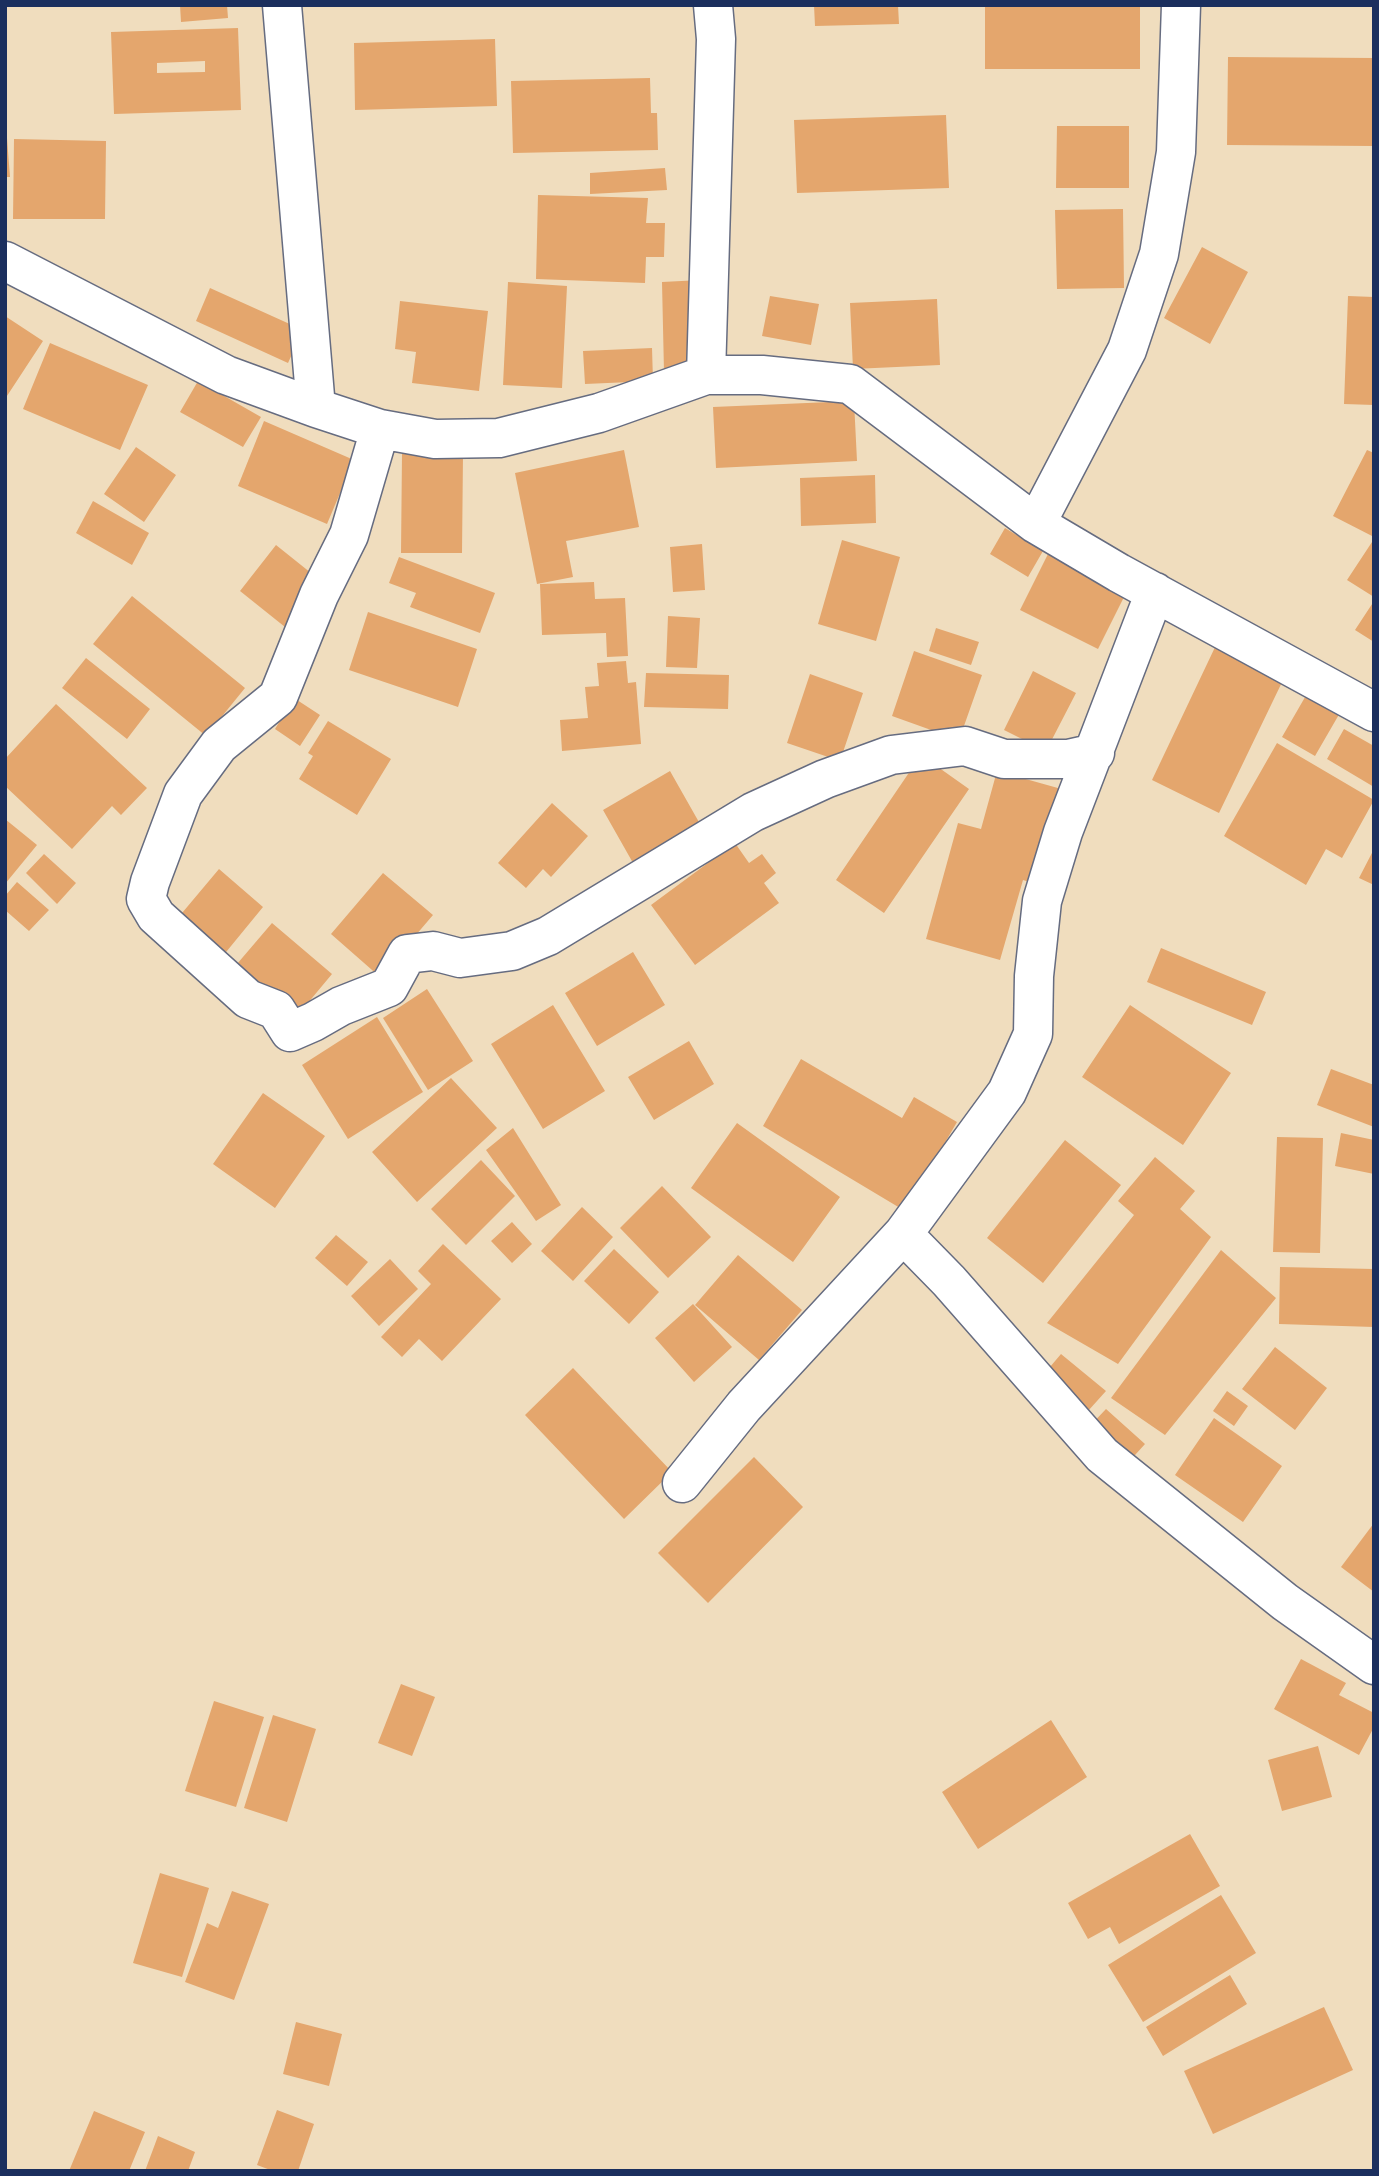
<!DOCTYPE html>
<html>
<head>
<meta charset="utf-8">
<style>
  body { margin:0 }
  #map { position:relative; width:1379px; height:2176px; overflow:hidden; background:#f0ddbe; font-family:Cardo,serif }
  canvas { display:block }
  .frame { position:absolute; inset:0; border:7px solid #1b2f5e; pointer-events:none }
</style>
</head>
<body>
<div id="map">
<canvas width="1379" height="2176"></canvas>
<div class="frame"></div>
</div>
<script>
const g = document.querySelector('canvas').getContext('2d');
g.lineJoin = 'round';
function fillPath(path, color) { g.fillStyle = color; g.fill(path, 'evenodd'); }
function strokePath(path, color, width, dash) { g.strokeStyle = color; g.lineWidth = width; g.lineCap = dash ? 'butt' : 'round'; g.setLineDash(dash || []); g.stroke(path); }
fillPath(new Path2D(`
  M 180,5 L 227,5 L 228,18 L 181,22 Z
  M 814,5 L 898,5 L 899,24 L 815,26 Z
  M 985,5 L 1140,5 L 1140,69 L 985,69 Z
  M 238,28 L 241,110 L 114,114 L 111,32 ZM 205,61 L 205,72 L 157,73 L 157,63 Z
  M 495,39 L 497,106 L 355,110 L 354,43 Z
  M 1228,57 L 1374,58 L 1374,146 L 1227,145 Z
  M 650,78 L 651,113 L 657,113 L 658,150 L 513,153 L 511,81 Z
  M 946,115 L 949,188 L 797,193 L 794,120 Z
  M 1057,126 L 1129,126 L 1129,188 L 1056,188 Z
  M 5,138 L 7,138 L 10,177 L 5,177 Z
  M 14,139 L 106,141 L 105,219 L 13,219 Z
  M 665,168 L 667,190 L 590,194 L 590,173 Z
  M 538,195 L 648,198 L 646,223 L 665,223 L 664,257 L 646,257 L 645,283 L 536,279 Z
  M 1123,209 L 1124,288 L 1057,289 L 1055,210 Z
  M 1202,247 L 1248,272 L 1210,344 L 1164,318 Z
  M 701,280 L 703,371 L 664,372 L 662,282 Z
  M 508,282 L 567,286 L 562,388 L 503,385 Z
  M 210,288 L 303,330 L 288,363 L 196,321 Z
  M 770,296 L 819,304 L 811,345 L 762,336 Z
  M 1348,296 L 1374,297 L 1374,405 L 1344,404 Z
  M 937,299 L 940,365 L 853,369 L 850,303 Z
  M 400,301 L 488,311 L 479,391 L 412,383 L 416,352 L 395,349 Z
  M 5,316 L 43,341 L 5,399 Z
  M 50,343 L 148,385 L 120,450 L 23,409 Z
  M 652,348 L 653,381 L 585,384 L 583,351 Z
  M 198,381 L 261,417 L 243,447 L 180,412 Z
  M 854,401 L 857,461 L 716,468 L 713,407 Z
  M 264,421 L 354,460 L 327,524 L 238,486 Z
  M 136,447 L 176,475 L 144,522 L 104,494 Z
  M 624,450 L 639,527 L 566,541 L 573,577 L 537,584 L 515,473 Z
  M 1367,450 L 1374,453 L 1374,537 L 1333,516 Z
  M 402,454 L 463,454 L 462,553 L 401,553 Z
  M 875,475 L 876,523 L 801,526 L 800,478 Z
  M 93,501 L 149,533 L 132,565 L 76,533 Z
  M 1005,528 L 1043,551 L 1028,577 L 990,554 Z
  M 842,540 L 900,557 L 876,641 L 818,624 Z
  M 1372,542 L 1374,543 L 1374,597 L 1347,580 Z
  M 702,544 L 705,590 L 673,592 L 670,547 Z
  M 276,545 L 321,581 L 285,627 L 240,591 Z
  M 1049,552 L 1127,591 L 1098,649 L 1020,610 Z
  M 399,557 L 495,593 L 480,633 L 410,607 L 416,593 L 389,583 Z
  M 594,582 L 595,599 L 625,598 L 628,656 L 607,657 L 606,633 L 542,635 L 540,584 Z
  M 132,596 L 245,688 L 206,736 L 93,644 Z
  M 1374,601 L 1374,642 L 1355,630 Z
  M 368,612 L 477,649 L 458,707 L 349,670 Z
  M 668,616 L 700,618 L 697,668 L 666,667 Z
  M 936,628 L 979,642 L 971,665 L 929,651 Z
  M 1217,643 L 1285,676 L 1219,813 L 1152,780 Z
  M 914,651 L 982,675 L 959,740 L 892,716 Z
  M 86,658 L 150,709 L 127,739 L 62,688 Z
  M 626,661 L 628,683 L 636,682 L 641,744 L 562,751 L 560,720 L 588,718 L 585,687 L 599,686 L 597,663 Z
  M 1033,671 L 1076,693 L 1046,751 L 1004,730 Z
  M 646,673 L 729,675 L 728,709 L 644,707 Z
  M 810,674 L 863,693 L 840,761 L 787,743 Z
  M 1308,692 L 1341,711 L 1315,756 L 1282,737 Z
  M 294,698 L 320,715 L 300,746 L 275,729 Z
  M 56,704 L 147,788 L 121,815 L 112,806 L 72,849 L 5,786 L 5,759 Z
  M 328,721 L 391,759 L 357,815 L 299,779 L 313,756 L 308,753 Z
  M 1344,729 L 1374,746 L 1374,787 L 1327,759 Z
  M 1277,743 L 1374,800 L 1342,858 L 1326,849 L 1306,885 L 1224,836 Z
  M 921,755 L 969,789 L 884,913 L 836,880 Z
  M 670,771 L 704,831 L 637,870 L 603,810 Z
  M 997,771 L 1065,790 L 1039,885 L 1023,880 L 1000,960 L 926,939 L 958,823 L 981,829 Z
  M 552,803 L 588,836 L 551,877 L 543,869 L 526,888 L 498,863 Z
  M 5,819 L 37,845 L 5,884 Z
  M 735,843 L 749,863 L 762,854 L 776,873 L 764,883 L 779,903 L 695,965 L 651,905 Z
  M 1374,849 L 1374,885 L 1359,878 Z
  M 44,854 L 76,883 L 57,904 L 26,873 Z
  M 219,869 L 263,907 L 222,957 L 177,919 Z
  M 383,873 L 433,915 L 380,977 L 331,934 Z
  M 17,882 L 49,910 L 29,931 L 5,910 L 5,896 Z
  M 272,923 L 332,974 L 297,1016 L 237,964 Z
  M 1161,948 L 1266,992 L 1252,1025 L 1147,982 Z
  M 633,952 L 665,1005 L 597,1046 L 565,993 Z
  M 427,989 L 473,1061 L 428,1090 L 383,1018 Z
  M 553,1005 L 605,1091 L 543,1129 L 491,1044 Z
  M 1130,1005 L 1231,1073 L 1183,1145 L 1082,1077 Z
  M 377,1017 L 423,1092 L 348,1139 L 302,1065 Z
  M 689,1041 L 714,1084 L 654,1120 L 628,1077 Z
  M 801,1059 L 902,1118 L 914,1097 L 957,1122 L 905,1211 L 763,1126 Z
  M 1331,1069 L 1374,1085 L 1374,1127 L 1317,1105 Z
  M 451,1078 L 497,1128 L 417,1202 L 372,1152 Z
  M 263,1093 L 325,1136 L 275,1208 L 213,1164 Z
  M 737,1123 L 840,1197 L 793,1262 L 691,1188 Z
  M 513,1128 L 561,1205 L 536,1221 L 486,1150 Z
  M 1341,1133 L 1374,1140 L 1374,1174 L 1335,1166 Z
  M 1277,1137 L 1323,1138 L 1320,1253 L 1273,1252 Z
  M 1065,1140 L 1121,1185 L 1043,1283 L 987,1238 Z
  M 1155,1157 L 1195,1191 L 1180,1209 L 1211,1237 L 1118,1364 L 1047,1323 L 1134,1215 L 1118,1201 Z
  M 481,1160 L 515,1196 L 466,1245 L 431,1209 Z
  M 662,1186 L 711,1237 L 668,1278 L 620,1228 Z
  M 582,1207 L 613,1237 L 573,1281 L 541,1251 Z
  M 512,1222 L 532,1244 L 512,1263 L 491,1241 Z
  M 336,1235 L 368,1262 L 347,1286 L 315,1258 Z
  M 443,1244 L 501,1299 L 442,1361 L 419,1339 L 402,1357 L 381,1337 L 431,1284 L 418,1271 Z
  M 614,1249 L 659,1292 L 629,1324 L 584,1281 Z
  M 1221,1250 L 1276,1298 L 1165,1435 L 1111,1398 Z
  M 738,1255 L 802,1310 L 759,1360 L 695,1305 Z
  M 390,1259 L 418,1289 L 379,1326 L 351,1296 Z
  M 1280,1267 L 1374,1269 L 1374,1327 L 1279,1324 Z
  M 693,1304 L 732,1347 L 694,1382 L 655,1338 Z
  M 1275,1347 L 1327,1388 L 1295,1430 L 1242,1389 Z
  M 1061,1354 L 1106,1391 L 1088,1411 L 1044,1374 Z
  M 573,1368 L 672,1472 L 624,1519 L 525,1415 Z
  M 1227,1391 L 1248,1406 L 1234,1426 L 1213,1411 Z
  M 1106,1409 L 1145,1444 L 1126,1465 L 1087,1429 Z
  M 1214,1418 L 1282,1466 L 1243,1522 L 1175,1475 Z
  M 754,1457 L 803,1507 L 708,1603 L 658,1553 Z
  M 1374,1523 L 1374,1592 L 1341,1567 Z
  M 1301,1659 L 1346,1683 L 1339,1695 L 1374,1713 L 1374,1727 L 1359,1755 L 1274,1709 Z
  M 401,1684 L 435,1697 L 412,1756 L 378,1743 Z
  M 214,1701 L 264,1717 L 236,1807 L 185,1791 Z
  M 273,1715 L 316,1729 L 287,1822 L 244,1808 Z
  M 1051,1720 L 1087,1777 L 978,1849 L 942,1792 Z
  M 1318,1746 L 1332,1797 L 1282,1811 L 1268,1760 Z
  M 1190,1834 L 1220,1886 L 1119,1944 L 1110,1927 L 1088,1939 L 1068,1903 Z
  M 160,1873 L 209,1888 L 182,1977 L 133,1963 Z
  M 232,1891 L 269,1904 L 234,2000 L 185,1982 L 207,1923 L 218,1928 Z
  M 1221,1895 L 1256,1953 L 1143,2022 L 1108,1965 Z
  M 1230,1975 L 1247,2004 L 1163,2056 L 1146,2027 Z
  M 1324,2007 L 1353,2070 L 1213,2134 L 1184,2071 Z
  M 296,2022 L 342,2034 L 329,2086 L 283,2074 Z
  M 277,2110 L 314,2124 L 298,2171 L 273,2171 L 257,2165 Z
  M 94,2111 L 145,2132 L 129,2171 L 69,2171 Z
  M 158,2136 L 195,2152 L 188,2171 L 145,2171 Z`), '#e4a66d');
const minor = new Path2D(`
  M 282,5 L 316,408
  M 5,261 L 226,375 L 316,408 L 380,429 L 435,439 L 499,438 L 599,413 L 706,375 L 762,375 L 850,384 L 1036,524 L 1119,573 L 1374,712
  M 706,375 L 716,39 L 713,5
  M 380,429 L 349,535 L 319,595 L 278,697 L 219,745 L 183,794 L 150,882 L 146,899 L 156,916 L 248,999 L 276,1010 L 290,1032 L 313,1022 L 341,1006 L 389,987 L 407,954 L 433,951 L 460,958 L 512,951 L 548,936 L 753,812 L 825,779 L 891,755 L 965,746 L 1004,759 L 1068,759 L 1095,753
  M 1036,524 L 1127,350 L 1159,254 L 1176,152 L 1181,5
  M 903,1234 L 949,1281 L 1102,1455 L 1285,1602 L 1374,1665
  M 682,1483 L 744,1406 L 903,1234 L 1007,1092 L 1033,1034 L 1034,976 L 1042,901 L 1063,832 L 1155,592`);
strokePath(minor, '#666c80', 41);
strokePath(minor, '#fff', 38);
</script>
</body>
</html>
